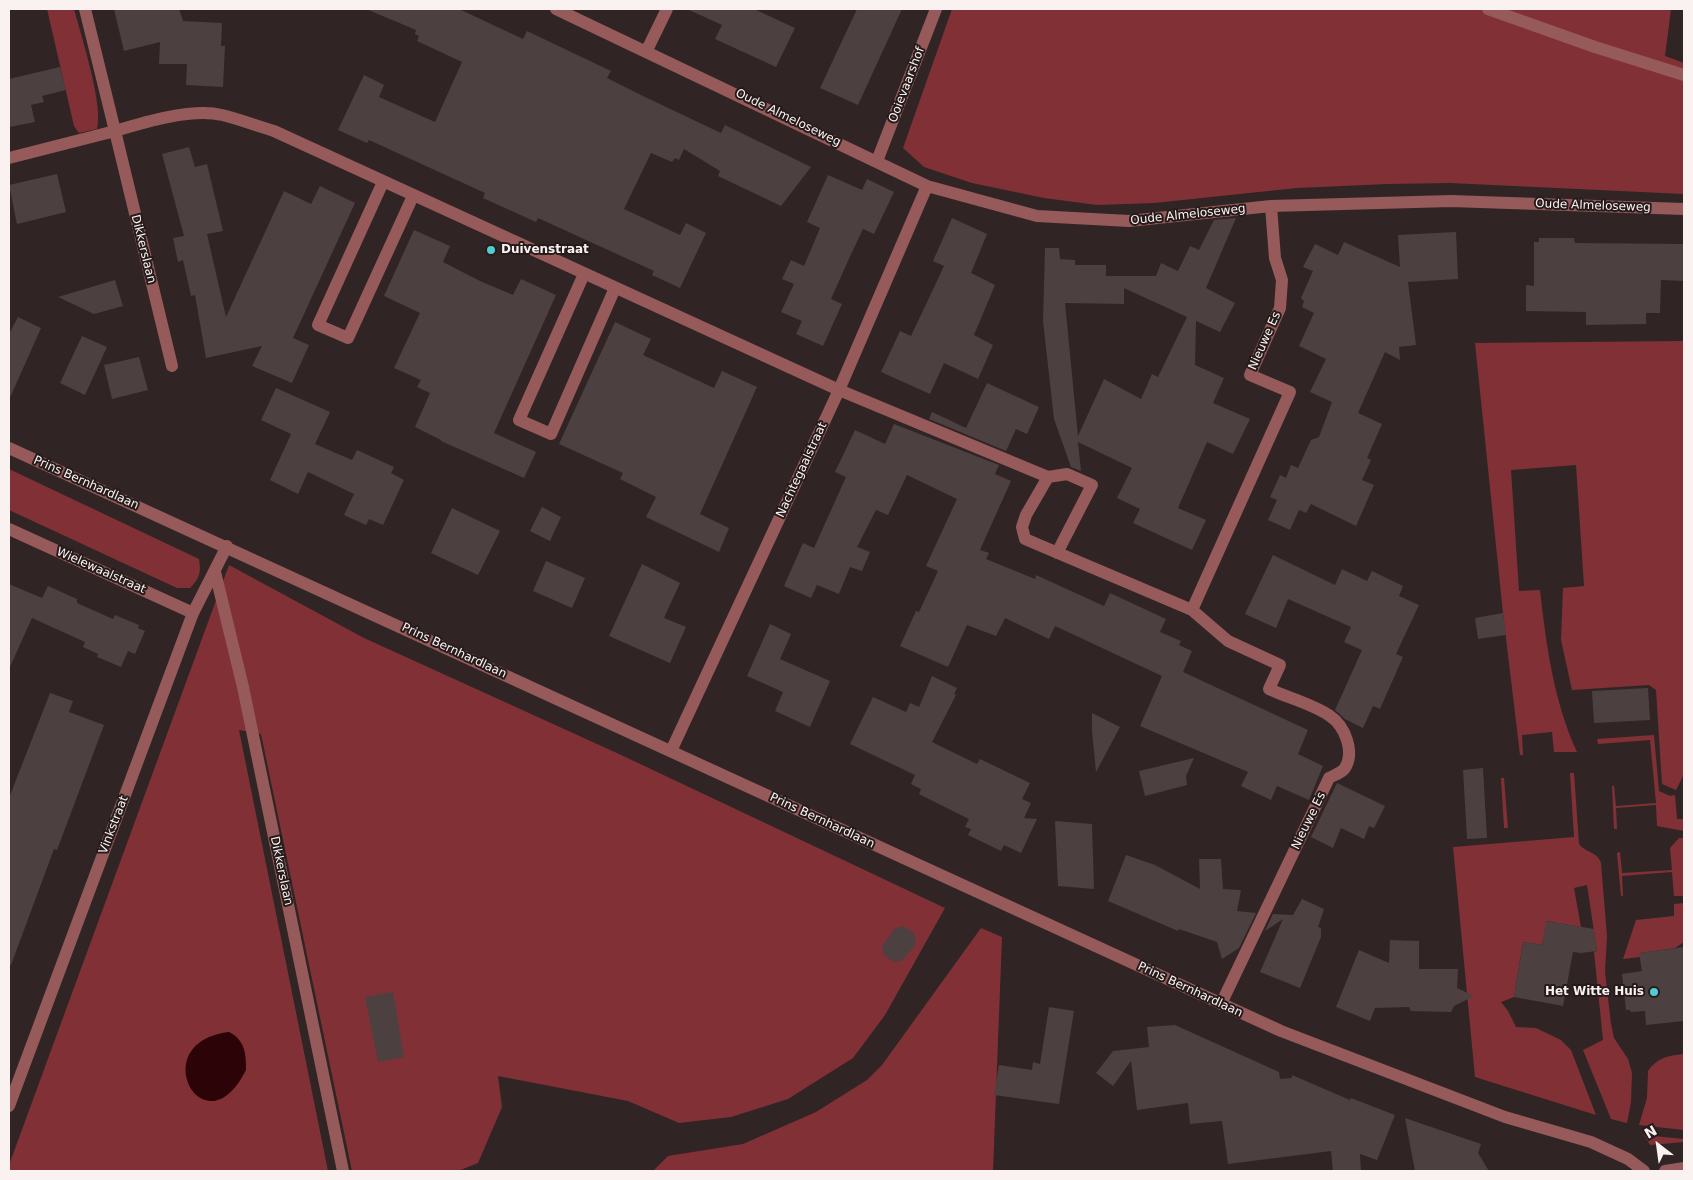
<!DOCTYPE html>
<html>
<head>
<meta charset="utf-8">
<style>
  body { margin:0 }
  #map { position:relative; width:1693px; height:1180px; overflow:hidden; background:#302524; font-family:"DejaVu Sans",sans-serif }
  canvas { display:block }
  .frame { position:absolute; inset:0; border:10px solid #faf2f1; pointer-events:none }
  .north { position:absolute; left:1633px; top:1120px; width:50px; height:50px; -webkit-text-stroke:4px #261b1b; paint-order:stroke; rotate:330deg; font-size:14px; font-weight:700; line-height:20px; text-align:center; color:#faf2f1 }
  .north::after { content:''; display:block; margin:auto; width:18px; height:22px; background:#faf2f1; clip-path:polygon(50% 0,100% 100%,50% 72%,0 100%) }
</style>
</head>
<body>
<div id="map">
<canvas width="1693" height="1180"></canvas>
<div class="frame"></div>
<div class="north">N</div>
</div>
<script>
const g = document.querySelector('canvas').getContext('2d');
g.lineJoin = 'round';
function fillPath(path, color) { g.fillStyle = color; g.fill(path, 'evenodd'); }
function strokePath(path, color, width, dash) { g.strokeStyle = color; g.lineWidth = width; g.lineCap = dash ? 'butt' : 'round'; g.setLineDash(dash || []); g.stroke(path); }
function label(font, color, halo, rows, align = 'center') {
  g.font = font + ' "DejaVu Sans",sans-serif'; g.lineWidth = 4; g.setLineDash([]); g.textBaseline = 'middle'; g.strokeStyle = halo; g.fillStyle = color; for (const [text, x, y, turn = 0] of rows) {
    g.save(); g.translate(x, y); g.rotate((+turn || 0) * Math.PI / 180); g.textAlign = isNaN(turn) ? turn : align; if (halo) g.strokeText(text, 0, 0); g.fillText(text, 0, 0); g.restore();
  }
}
fillPath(new Path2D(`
  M 47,9 L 74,9 C 81,35 104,106 97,129 L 79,133 L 74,126 Z
  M 952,9 L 1671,9 L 1665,56 L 1684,63 L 1684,194 L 1450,183 L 1388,184 L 1297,188 L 1154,203 L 1097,205 L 1044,198 L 972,183 L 924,167 L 903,148 Z
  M 1684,341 L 1684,774 L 1676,790 L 1662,784 L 1656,690 L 1649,685 L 1572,690 L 1561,640 L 1563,588 L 1584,586 L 1576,465 L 1511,470 L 1519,591 L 1540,590 C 1546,644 1554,702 1577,752 L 1554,752 L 1552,732 L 1522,735 L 1523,755 L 1520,755 L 1503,613 L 1475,343 Z
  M 9,469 L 199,559 C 201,573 200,578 190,588 L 177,588 L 9,510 Z
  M 229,565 L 364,638 L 619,754 L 945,908 L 885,1015 L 853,1058 L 788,1099 L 731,1117 L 679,1123 L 628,1101 L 498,1076 L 502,1107 L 478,1163 L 458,1171 L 352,1171 L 261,734 L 239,730 L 328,1171 L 9,1171 L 9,1165 Z
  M 1654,735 L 1659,791 L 1670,796 L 1675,795 L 1677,819 L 1684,819 L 1684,831 L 1657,826 L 1656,805 L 1616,808 L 1617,829 L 1614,829 L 1612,786 L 1614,786 L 1616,806 L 1656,803 L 1650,740 L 1598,744 L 1597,739 Z
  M 1570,773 L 1574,773 L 1579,844 C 1586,853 1598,852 1601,863 L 1607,936 L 1605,972 L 1611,1024 L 1614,1038 L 1628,1059 L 1632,1073 L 1631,1102 L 1627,1123 L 1611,1119 L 1583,1050 L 1603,1040 L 1594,952 L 1597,951 L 1587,885 L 1574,888 L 1581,927 L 1547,921 L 1542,945 L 1523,942 L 1514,997 L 1501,1002 L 1508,1011 L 1516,1027 L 1536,1028 L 1561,1040 L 1571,1050 L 1596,1115 L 1475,1077 L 1453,847 L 1574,837 Z
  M 1501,778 L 1504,778 L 1508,828 L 1504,828 Z
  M 1679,838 L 1684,838 L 1684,896 L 1674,896 L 1672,872 L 1622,876 L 1623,896 L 1621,896 L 1617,853 L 1620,852 L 1622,873 L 1672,870 L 1670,848 Z
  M 1684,903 L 1684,942 L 1675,948 L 1640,953 L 1640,957 L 1623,959 L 1636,920 L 1674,916 L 1674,904 Z
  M 981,928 L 1002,937 L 993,1171 L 653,1171 L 668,1156 L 743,1144 L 816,1112 L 867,1080 L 882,1065 Z
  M 1684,1054 L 1684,1130 L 1639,1125 L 1647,1098 L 1648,1071 C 1658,1057 1668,1056 1684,1054 Z
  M 1644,1135 L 1684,1139 L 1684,1142 L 1650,1145 Z`), '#813135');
fillPath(new Path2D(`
  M 229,1032 C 245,1040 246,1054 246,1070 C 204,1154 143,1042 229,1032 Z`), '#2c0306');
fillPath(new Path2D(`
  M 114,9 L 179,9 L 183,21 L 222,23 L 221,46 L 225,46 L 223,87 L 186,85 L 187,64 L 159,64 L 160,42 L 124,51 Z
  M 366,9 L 459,9 L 523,39 L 527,31 L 611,71 L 607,78 L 643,96 L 721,133 L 725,125 L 811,167 L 781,206 L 718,176 L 720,171 L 684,149 L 679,160 L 675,158 L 672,162 L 651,153 L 624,209 L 680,235 L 686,223 L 706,233 L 680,288 L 652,275 L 654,271 L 538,218 L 536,222 L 483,198 L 485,193 L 369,140 L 367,143 L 338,130 L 364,75 L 384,85 L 379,97 L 435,122 L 462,62 L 417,41 L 419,36 L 415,34 L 416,30 Z
  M 687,9 L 754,9 L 795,28 L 776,67 L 715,39 L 722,25 Z
  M 857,9 L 902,9 L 858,105 L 820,88 Z
  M 60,67 L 66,90 L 42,96 L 44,102 L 31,105 L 35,122 L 9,127 L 9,79 Z
  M 189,147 L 195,167 L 207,164 L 223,231 L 207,234 L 226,317 L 284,191 L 311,204 L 320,186 L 355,203 L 293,338 L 309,345 L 292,383 L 252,366 L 262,346 L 206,358 L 195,295 L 191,296 L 183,260 L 178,262 L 173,238 L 184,236 L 162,154 Z
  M 57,174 L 66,212 L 17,224 L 9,185 Z
  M 828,175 L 862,190 L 867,179 L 894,192 L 874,234 L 863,229 L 847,263 L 831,299 L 842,304 L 823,346 L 796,334 L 802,321 L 781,312 L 794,284 L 782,279 L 791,260 L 804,266 L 820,228 L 807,222 Z
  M 952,218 L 987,234 L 971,273 L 995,285 L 974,335 L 993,345 L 978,379 L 944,363 L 930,394 L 881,372 L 900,331 L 911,336 L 928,300 L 944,266 L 933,261 Z
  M 1236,218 L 1206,288 L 1235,303 L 1220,332 L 1196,321 L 1195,365 L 1224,378 L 1213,403 L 1250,419 L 1233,454 L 1207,442 L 1178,508 L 1206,520 L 1192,550 L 1133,523 L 1140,509 L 1117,498 L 1132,468 L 1078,442 L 1081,471 L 1071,467 L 1054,419 L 1043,321 L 1045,248 L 1059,248 L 1060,259 L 1075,260 L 1075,265 L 1106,265 L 1106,276 L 1156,276 L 1161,263 L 1178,271 L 1190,246 L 1199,250 L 1214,220 ZM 1124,288 L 1187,317 L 1158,377 L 1152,374 L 1141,399 L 1104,379 L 1078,436 L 1065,303 L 1124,304 Z
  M 414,230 L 450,246 L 443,262 L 480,281 L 513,295 L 521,279 L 556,295 L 494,433 L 536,452 L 524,478 L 441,441 L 441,440 L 415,427 L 430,393 L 417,387 L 421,380 L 394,368 L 420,313 L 384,296 Z
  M 1456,232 L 1458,279 L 1408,282 L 1416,345 L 1399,347 L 1400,360 L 1385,352 L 1358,413 L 1382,424 L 1367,458 L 1371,460 L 1362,480 L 1374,485 L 1356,526 L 1311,504 L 1306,513 L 1299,510 L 1290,530 L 1268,520 L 1277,500 L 1270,497 L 1280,475 L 1286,478 L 1291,465 L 1298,468 L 1311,440 L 1319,437 L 1332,402 L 1310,392 L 1326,359 L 1299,346 L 1314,313 L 1302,307 L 1304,301 L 1301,298 L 1313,271 L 1303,267 L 1315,244 L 1338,255 L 1344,242 L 1400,267 L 1398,235 Z
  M 1539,238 L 1574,238 L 1575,243 L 1684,244 L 1684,281 L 1661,280 L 1660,313 L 1646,313 L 1646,324 L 1586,325 L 1586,312 L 1526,311 L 1526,285 L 1534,286 L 1534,242 L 1539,242 Z
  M 115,280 L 123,306 L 94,314 L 58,297 Z
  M 18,317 L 41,328 L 9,400 L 9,334 Z
  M 615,322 L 651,339 L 643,355 L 714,388 L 722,371 L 757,387 L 700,514 L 729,528 L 719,552 L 646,517 L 656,497 L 620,479 L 623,473 L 559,444 Z
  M 82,336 L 107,347 L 85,395 L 60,383 Z
  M 139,357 L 148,390 L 112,399 L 104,365 Z
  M 987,383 L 1039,407 L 1027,434 L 1016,429 L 1006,451 L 929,419 L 932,412 L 966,428 Z
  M 276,388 L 330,412 L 315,444 L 352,460 L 357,450 L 394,467 L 391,473 L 404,480 L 383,525 L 369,519 L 366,525 L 344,515 L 354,494 L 308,472 L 298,494 L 270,480 L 291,434 L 261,420 Z
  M 894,424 L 999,465 L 995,474 L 1011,481 L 980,550 L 989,553 L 986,559 L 1035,579 L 1036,575 L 1104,606 L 1110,593 L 1166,619 L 1160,632 L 1181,641 L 1179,645 L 1192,651 L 1183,672 L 1308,730 L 1298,754 L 1323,766 L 1309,800 L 1277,786 L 1271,800 L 1241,786 L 1248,772 L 1140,726 L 1162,676 L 1055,626 L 1049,639 L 1005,618 L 996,636 L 967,625 L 948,667 L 900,646 L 916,611 L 919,612 L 938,571 L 926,566 L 957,499 L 907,475 L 888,515 L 876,510 L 857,547 L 870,552 L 862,571 L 850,567 L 839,594 L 817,585 L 811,598 L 784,586 L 803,543 L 814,548 L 846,477 L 835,472 L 855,430 L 885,444 Z
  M 542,507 L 561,517 L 550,541 L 530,531 Z
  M 452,508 L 500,531 L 478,575 L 431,553 Z
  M 1273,555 L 1335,585 L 1342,569 L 1367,581 L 1372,571 L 1403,586 L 1399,596 L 1419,605 L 1396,654 L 1403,657 L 1380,709 L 1373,706 L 1363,728 L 1345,719 L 1335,710 L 1362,650 L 1344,642 L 1351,627 L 1288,599 L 1276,628 L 1245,614 Z
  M 546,561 L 585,578 L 572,608 L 533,591 Z
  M 642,564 L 680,583 L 664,618 L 686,627 L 670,663 L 609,636 Z
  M 9,584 L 42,598 L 48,586 L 77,599 L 77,603 L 113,619 L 115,615 L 139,625 L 138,628 L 145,631 L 135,654 L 128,651 L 121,667 L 97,657 L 98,654 L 83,647 L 85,642 L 32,618 L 9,669 Z
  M 1503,613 L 1506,635 L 1478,639 L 1475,618 Z
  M 770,624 L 791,634 L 780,659 L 830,681 L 810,727 L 775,711 L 783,692 L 747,676 Z
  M 932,676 L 957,688 L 954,694 L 956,695 L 932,742 L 977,764 L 980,759 L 1030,783 L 1022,799 L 1031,803 L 1024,818 L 1037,819 L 1021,853 L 1004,845 L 1001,851 L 968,835 L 971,829 L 965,827 L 969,819 L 919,794 L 921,789 L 911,784 L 915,775 L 850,744 L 873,697 L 906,712 L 910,703 L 919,707 Z
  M 1648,688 L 1650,720 L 1594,723 L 1592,691 Z
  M 50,693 L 73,701 L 69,712 L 104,725 L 57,850 L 54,849 L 11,965 L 9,964 L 9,798 Z
  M 1092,713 L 1120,727 L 1096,772 L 1092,731 Z
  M 1194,758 L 1186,776 L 1187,785 L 1145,796 L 1139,771 Z
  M 1483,768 L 1487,838 L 1467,839 L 1463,770 Z
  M 1337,783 L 1385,806 L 1374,828 L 1369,826 L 1364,839 L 1341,828 L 1333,848 L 1311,837 Z
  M 1055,821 L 1092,824 L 1094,889 L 1058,886 Z
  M 1126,855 L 1155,865 L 1200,889 L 1199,859 L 1221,859 L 1223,889 L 1241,890 L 1237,911 L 1256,913 L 1239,948 L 1222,959 L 1217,942 L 1179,929 L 1178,931 L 1108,901 Z
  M 1302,899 L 1324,909 L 1318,927 L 1321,928 L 1321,937 L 1300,988 L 1260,972 L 1283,919 L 1265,931 L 1273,914 L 1293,915 Z
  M 1546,921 L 1594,929 L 1597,951 L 1581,953 L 1573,952 L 1563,1006 L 1514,997 L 1523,942 L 1542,945 Z
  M 903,926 L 914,933 L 916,944 L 902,961 L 894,962 L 884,955 L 882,946 L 895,928 Z
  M 1390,940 L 1419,941 L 1419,969 L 1458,969 L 1457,988 L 1474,996 L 1454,1006 L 1451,1012 L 1411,1011 L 1409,1007 L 1375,1008 L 1370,1021 L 1336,1007 L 1359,950 L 1389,963 Z
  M 1684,947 L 1684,1021 L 1646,1025 L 1645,1011 L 1631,1012 L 1630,1010 L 1626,1010 L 1622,974 L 1642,971 L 1639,953 Z
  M 393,992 L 404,1057 L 378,1062 L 365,997 Z
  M 1049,1007 L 1074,1011 L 1059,1104 L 994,1095 L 999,1065 L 1032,1070 L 1033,1062 L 1040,1064 Z
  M 1175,1025 L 1279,1072 L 1280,1079 L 1292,1078 L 1292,1075 L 1350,1100 L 1351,1098 L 1395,1115 L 1377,1160 L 1360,1154 L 1361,1171 L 1333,1171 L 1331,1151 L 1228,1164 L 1222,1121 L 1190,1124 L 1188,1103 L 1137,1110 L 1131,1061 L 1113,1086 L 1096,1073 L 1113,1051 L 1149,1047 L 1147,1027 Z
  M 1405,1118 L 1481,1144 L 1478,1153 L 1489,1171 L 1415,1171 Z`), '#4c4040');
strokePath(new Path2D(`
  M 85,9 L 115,131 C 145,122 191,108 222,115 C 239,119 257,126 274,131 L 839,390 L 1048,477 L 1067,474 L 1092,485 L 1057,553
  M 556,9 L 927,186 L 1037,216 L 1129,221 L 1271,206 L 1451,201 L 1684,209
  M 1488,9 L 1595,47 L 1684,75
  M 647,50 L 667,9
  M 9,158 L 115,131 L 172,366
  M 877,161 L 936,9
  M 383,182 L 318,325 L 348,338 L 413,196
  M 584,274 L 519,420 L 551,434 L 615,288
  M 9,448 L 1281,1031 L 1505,1117 L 1591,1142 L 1628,1159 L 1644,1171
  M 1048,477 L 1026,515 L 1022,527 L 1025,539 L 1192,610 L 1228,641 L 1280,665 L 1269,689 C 1288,698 1313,704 1330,716 C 1345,726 1355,752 1345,768 C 1342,773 1334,775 1329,778 L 1221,1004
  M 9,529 L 193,613
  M 215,572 L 243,687 L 343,1171
  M 1192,610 L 1290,392 L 1250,375 L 1280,308 L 1282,280 L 1275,258 L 1271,206
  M 671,751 L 839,390 L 927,186
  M 9,1106 L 193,613 L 227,546
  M 1665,1171 L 1684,1168`), '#955a59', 12);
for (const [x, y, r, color] of [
  [491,250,5,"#51ccd3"],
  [1654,992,5,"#51ccd3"]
]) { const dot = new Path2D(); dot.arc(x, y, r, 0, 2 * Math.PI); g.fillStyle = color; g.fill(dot); strokePath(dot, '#261b1b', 2); }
label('12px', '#faf2f1', '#261b1b', [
  ["Ooievaarshof",907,85,-69],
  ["Oude Almeloseweg",788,118,26],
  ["Oude Almeloseweg",1593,206,2],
  ["Oude Almeloseweg",1188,215,-6],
  ["Dikkerslaan",143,249,76],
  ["Nieuwe Es",1265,341,-66],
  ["Nachtegaalstraat",802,470,-65],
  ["Prins Bernhardlaan",86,483,24],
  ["Wielewaalstraat",101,571,24],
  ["Prins Bernhardlaan",454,651,25],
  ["Prins Bernhardlaan",822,821,25],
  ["Nieuwe Es",1309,821,-64],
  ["Vinkstraat",114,825,-69],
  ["Dikkerslaan",281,871,78],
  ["Prins Bernhardlaan",1190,990,25]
]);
label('bold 12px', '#faf2f1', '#261b1b', [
  ["Duivenstraat",501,250],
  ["Het Witte Huis",1644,992,"right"]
], 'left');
</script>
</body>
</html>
